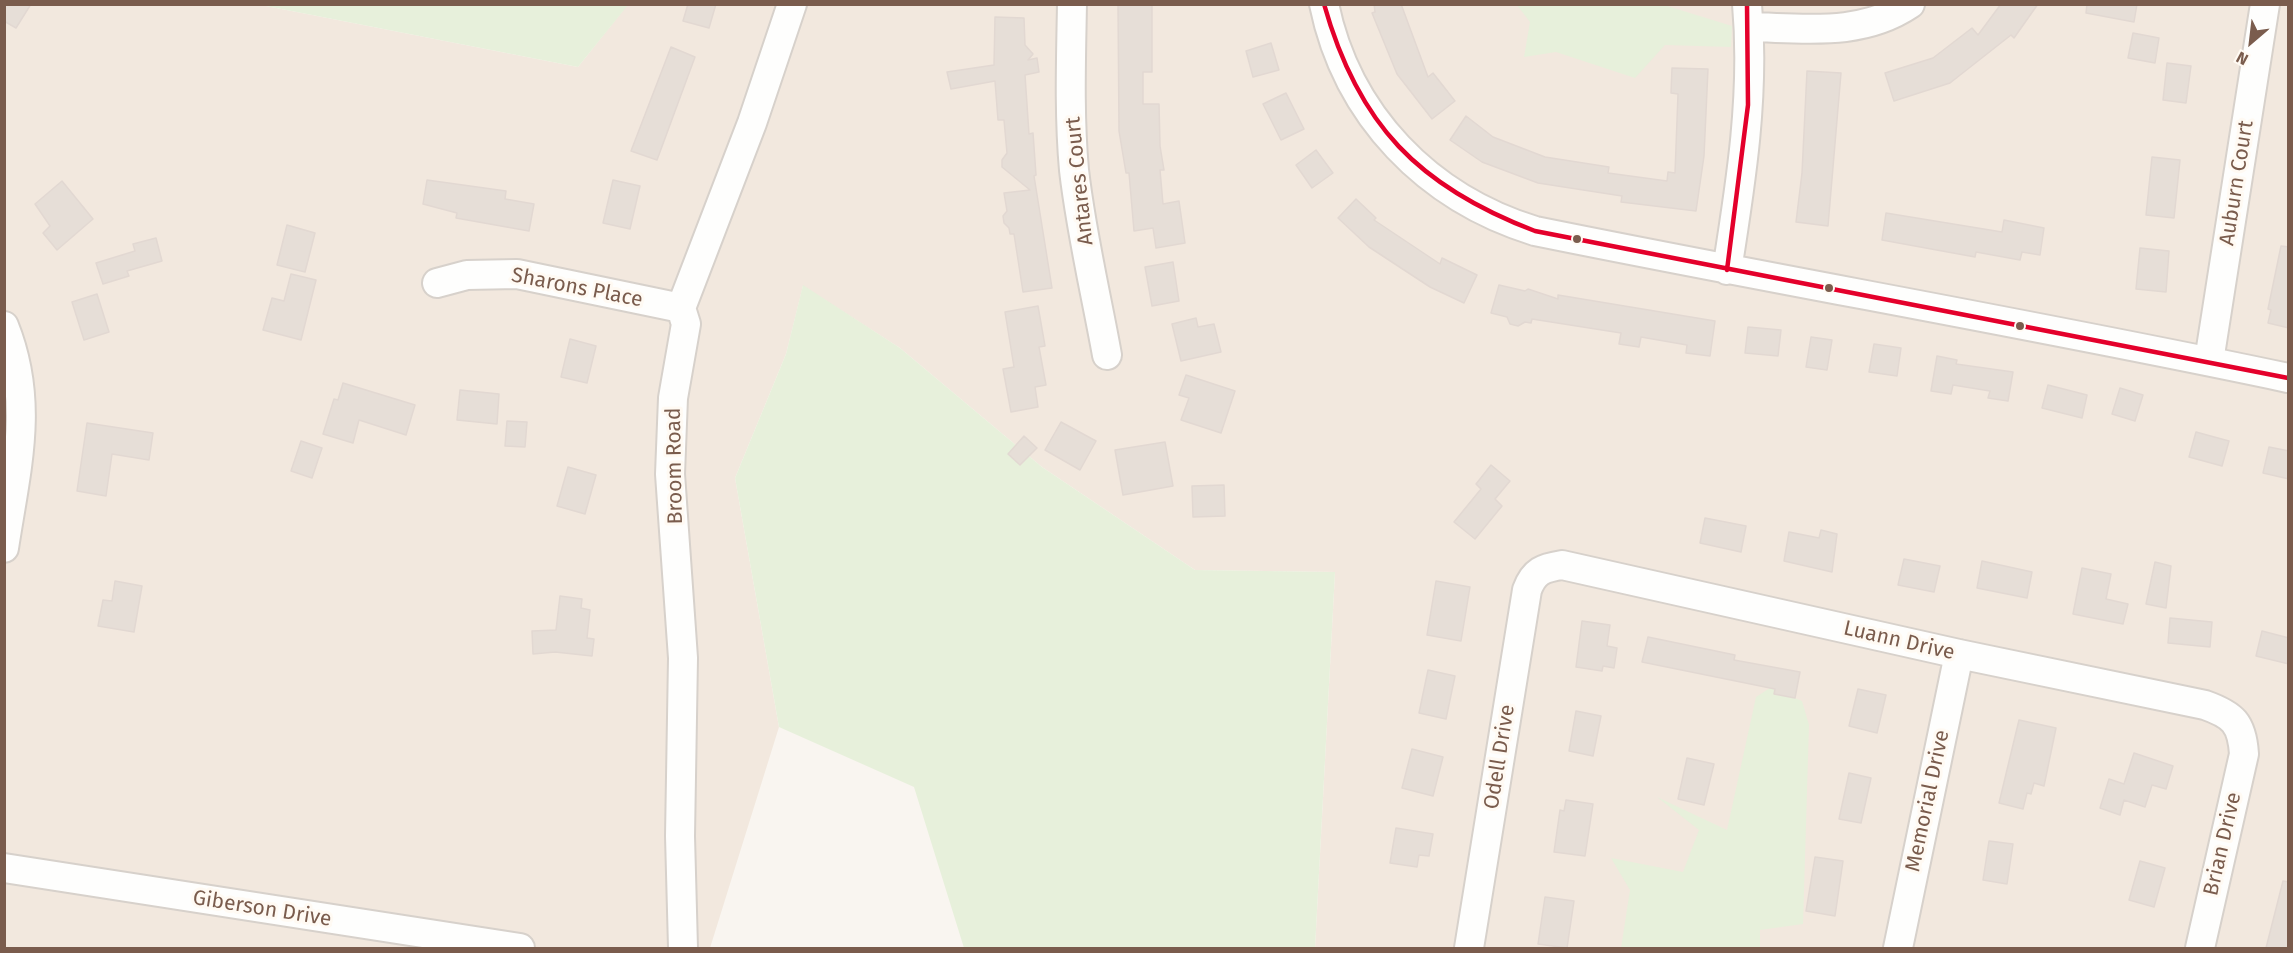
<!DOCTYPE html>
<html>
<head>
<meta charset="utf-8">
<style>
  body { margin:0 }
  #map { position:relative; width:2293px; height:953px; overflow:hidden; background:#f9f5f0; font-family:"Fira Sans",sans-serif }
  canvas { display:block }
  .frame { position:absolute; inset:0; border:6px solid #7a5c4d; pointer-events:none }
  .north { position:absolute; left:2221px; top:12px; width:60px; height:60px; -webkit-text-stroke:4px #fffaf3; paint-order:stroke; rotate:208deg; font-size:16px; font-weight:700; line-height:24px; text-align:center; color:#7a5c4d }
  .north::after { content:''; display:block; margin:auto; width:21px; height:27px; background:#7a5c4d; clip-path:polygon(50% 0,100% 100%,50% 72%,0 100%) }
</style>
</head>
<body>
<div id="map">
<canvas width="2293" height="953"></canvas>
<div class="frame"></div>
<div class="north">N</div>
</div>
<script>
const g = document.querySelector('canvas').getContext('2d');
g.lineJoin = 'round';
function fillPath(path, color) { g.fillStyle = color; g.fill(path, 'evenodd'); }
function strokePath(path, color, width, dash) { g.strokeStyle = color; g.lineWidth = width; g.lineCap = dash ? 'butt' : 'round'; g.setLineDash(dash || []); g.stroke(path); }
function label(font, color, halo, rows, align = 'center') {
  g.font = font + ' "Fira Sans",sans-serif'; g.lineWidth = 6; g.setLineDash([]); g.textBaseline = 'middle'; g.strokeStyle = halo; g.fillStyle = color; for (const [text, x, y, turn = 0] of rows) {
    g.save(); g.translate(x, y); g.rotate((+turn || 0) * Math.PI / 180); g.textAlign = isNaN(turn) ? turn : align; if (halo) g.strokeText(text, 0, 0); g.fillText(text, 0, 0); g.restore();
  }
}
fillPath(new Path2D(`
  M 628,4 L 2288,5 L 2288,948 L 1315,948 L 1335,572 L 1195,570 L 1042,467 L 900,348 L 803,286 L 786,354 L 735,478 L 779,727 L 710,948 L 5,948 L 5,5 L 261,5 L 578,67 Z`), '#f2e8de');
fillPath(new Path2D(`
  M 261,5 L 628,5 L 578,67 Z
  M 1517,5 L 1664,5 L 1732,26 L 1731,47 L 1665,45 L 1635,78 L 1556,52 L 1524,57 L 1530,22 Z
  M 803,285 L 900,348 L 1042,467 L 1195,570 L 1335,572 L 1315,948 L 964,948 L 914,787 L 779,727 L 735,478 L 786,354 Z
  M 1770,688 L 1802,701 L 1809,725 L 1803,924 L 1760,930 L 1760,948 L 1621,948 L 1630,890 L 1611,858 L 1683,872 L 1699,830 L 1657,797 L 1727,830 L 1756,697 Z`), '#e7f0db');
const building = new Path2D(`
  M 4,4 L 31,4 L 16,28 L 4,21 Z
  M 688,4 L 716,4 L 709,28 L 683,21 Z
  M 1118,4 L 1152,4 L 1152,72 L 1143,72 L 1143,104 L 1159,104 L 1160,146 L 1164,170 L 1160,170 L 1163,204 L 1179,201 L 1185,243 L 1156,248 L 1153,228 L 1134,231 L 1129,173 L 1126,173 L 1119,131 Z
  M 1374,4 L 1401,4 L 1428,77 L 1433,73 L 1455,101 L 1432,119 L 1397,74 L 1372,13 L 1375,12 Z
  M 2001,4 L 2038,4 L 2014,38 L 2011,35 L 1950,83 L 1894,101 L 1885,73 L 1933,58 L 1972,28 L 1978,35 Z
  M 2087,4 L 2137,4 L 2134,22 L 2086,13 Z
  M 995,17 L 1024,18 L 1025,45 L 1033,54 L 1028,60 L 1037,58 L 1039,72 L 1025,75 L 1029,134 L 1033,133 L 1036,175 L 1034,176 L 1052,288 L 1023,292 L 1014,234 L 1010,234 L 1009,228 L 1004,223 L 1003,216 L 1007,211 L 1004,193 L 1030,190 L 1002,167 L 1002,160 L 1007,153 L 1004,120 L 998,120 L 995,81 L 951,89 L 947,72 L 994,65 Z
  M 2133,33 L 2159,38 L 2155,63 L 2128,58 Z
  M 1271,43 L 1279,70 L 1253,77 L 1246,51 Z
  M 671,47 L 695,57 L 657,160 L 631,151 Z
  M 2167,63 L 2191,66 L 2186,103 L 2163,100 Z
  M 1672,68 L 1708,69 L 1704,156 L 1696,211 L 1621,202 L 1622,196 L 1538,183 L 1482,162 L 1450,140 L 1466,116 L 1493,137 L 1545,157 L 1609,167 L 1608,173 L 1667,181 L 1668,172 L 1675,173 L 1678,94 L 1671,93 Z
  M 1807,71 L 1841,73 L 1828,226 L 1796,222 L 1802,173 Z
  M 1286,93 L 1304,129 L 1281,140 L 1263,104 Z
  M 1316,150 L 1333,173 L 1312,188 L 1296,165 Z
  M 2152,157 L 2180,160 L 2174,218 L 2146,215 Z
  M 427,180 L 506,191 L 505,199 L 534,204 L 529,231 L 456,218 L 457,213 L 423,204 Z
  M 613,180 L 640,186 L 630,229 L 603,223 Z
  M 62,181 L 93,219 L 57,250 L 43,233 L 50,226 L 35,204 Z
  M 1356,199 L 1376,218 L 1374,220 L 1440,264 L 1442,258 L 1477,275 L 1464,303 L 1430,287 L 1369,247 L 1338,218 Z
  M 1886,213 L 2002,232 L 2004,220 L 2044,228 L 2040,255 L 2022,252 L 2020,260 L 1976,252 L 1975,257 L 1882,240 Z
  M 287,225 L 315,233 L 305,272 L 277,265 Z
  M 156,238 L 162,261 L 127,271 L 129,276 L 103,284 L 96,263 L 135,251 L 133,244 Z
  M 2281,246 L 2289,247 L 2289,328 L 2268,323 L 2271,310 L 2268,309 Z
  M 2140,248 L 2169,251 L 2166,292 L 2136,289 Z
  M 1173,262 L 1179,301 L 1152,306 L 1145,267 Z
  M 291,274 L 316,280 L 301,340 L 263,330 L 272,298 L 284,301 Z
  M 1499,285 L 1525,291 L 1528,289 L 1558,299 L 1558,295 L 1715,321 L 1710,356 L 1686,353 L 1687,345 L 1641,337 L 1639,347 L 1619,344 L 1621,333 L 1532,319 L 1531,323 L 1525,322 L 1518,326 L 1510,324 L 1507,317 L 1491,313 Z
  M 97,294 L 109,332 L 84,340 L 72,302 Z
  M 1038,306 L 1045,346 L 1039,347 L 1046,385 L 1035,387 L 1038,407 L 1011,412 L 1003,369 L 1014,367 L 1005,312 Z
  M 1196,318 L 1198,327 L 1214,324 L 1221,352 L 1181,361 L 1172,324 Z
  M 1748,327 L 1781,330 L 1778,356 L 1745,353 Z
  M 1811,337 L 1832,340 L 1827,370 L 1806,367 Z
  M 570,339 L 596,346 L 587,383 L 561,377 Z
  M 1874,344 L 1901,348 L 1897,376 L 1869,372 Z
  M 1937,356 L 1957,360 L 1956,364 L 2013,372 L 2008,401 L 1988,398 L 1990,391 L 1953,385 L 1951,394 L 1931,391 Z
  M 1186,375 L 1235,391 L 1221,433 L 1181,420 L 1189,398 L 1179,395 Z
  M 343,383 L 415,405 L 406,435 L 359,420 L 353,443 L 323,434 L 334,399 L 338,400 Z
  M 2048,385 L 2087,395 L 2082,418 L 2042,408 Z
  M 2120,388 L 2143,395 L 2135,421 L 2112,414 Z
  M 460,390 L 499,394 L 497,424 L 457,420 Z
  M 507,421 L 527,422 L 525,447 L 505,446 Z
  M 1061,422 L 1096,441 L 1080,470 L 1045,450 Z
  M 87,423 L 153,433 L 149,460 L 112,454 L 106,496 L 77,491 Z
  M 2196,432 L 2229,441 L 2222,466 L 2189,457 Z
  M 1024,436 L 1037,448 L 1020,465 L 1008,454 Z
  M 301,441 L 322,448 L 312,478 L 291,471 Z
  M 1165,442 L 1173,486 L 1123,495 L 1115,450 Z
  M 2269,447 L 2289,451 L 2289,479 L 2263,473 Z
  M 1491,465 L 1510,481 L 1495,499 L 1502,506 L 1475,539 L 1454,522 L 1481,489 L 1476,484 Z
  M 568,467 L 596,475 L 585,514 L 557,506 Z
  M 1224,485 L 1225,516 L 1193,517 L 1192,486 Z
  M 1705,518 L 1746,526 L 1741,552 L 1700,543 Z
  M 1821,530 L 1837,534 L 1832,572 L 1784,561 L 1789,532 L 1819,538 Z
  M 1904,559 L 1940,566 L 1934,592 L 1898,585 Z
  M 1982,561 L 2032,572 L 2027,598 L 1977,588 Z
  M 2155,562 L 2171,566 L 2166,608 L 2146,604 Z
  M 2082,568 L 2111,574 L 2106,599 L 2128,604 L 2123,624 L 2073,614 Z
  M 115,581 L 142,586 L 134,632 L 98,626 L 103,600 L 112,601 Z
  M 1436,581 L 1470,587 L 1461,641 L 1427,635 Z
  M 560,596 L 582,599 L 581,608 L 590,610 L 587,638 L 594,639 L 592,656 L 555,652 L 533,654 L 532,631 L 556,630 Z
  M 2170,618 L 2212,622 L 2210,647 L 2168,643 Z
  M 1582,621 L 1610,625 L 1607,646 L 1617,648 L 1614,668 L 1603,666 L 1602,671 L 1576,667 Z
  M 2262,631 L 2289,638 L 2289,664 L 2256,656 Z
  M 1648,637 L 1735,655 L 1734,660 L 1800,672 L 1795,698 L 1774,694 L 1775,689 L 1642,662 Z
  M 1428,670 L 1455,676 L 1446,719 L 1419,713 Z
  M 1858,689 L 1886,695 L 1877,733 L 1849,726 Z
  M 1576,711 L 1601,716 L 1593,756 L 1569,751 Z
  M 2019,720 L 2056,728 L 2044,786 L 2034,783 L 2031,794 L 2027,793 L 2023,809 L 1999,803 Z
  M 1412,749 L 1443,757 L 1433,796 L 1402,788 Z
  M 2134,753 L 2173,766 L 2166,789 L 2152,785 L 2145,807 L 2124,800 L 2120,815 L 2100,808 L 2109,779 L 2124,784 Z
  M 1687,758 L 1714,764 L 1704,805 L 1678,799 Z
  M 1849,773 L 1871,778 L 1861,823 L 1839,819 Z
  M 1566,800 L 1593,804 L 1585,856 L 1554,852 L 1560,810 L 1564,811 Z
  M 1396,828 L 1433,834 L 1429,856 L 1419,855 L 1417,867 L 1390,863 Z
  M 1989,841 L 2013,844 L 2007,884 L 1983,880 Z
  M 1815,857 L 1843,861 L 1835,916 L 1806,911 Z
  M 2140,861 L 2165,868 L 2154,907 L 2129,900 Z
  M 2283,881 L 2289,882 L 2289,948 L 2266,948 Z
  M 1545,897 L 1574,901 L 1567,948 L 1538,944 Z`);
fillPath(building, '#e6ded7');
strokePath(building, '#e2d8d2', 1.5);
const minor = new Path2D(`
  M 1072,4 C 1071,59 1069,115 1074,170 C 1081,232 1096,294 1107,355
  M 1324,4 C 1347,116 1428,198 1535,231 C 1786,282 2038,325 2288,378
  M 1749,27 C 1805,28 1861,37 1910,4
  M 1727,270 C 1741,182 1755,94 1747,4
  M 437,283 L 467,275 L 517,274 L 681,308
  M 4,326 C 35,403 16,469 4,548
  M 2209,361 L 2265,4
  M 4,868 L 520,948
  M 683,948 L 680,836 L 683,658 L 670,474 L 673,398 L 686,324 L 681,308 L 752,123 L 792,4
  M 1469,948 L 1527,590 C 1534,571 1543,568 1562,565 L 1959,654 L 2205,705 C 2233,715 2242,723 2244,754 L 2200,948
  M 1898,948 L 1959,654`);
strokePath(minor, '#d7d1cb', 32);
strokePath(minor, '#fefefd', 28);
strokePath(new Path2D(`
  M 1324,4 C 1358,125 1419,187 1535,231 L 2288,378
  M 1727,270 L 1748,105 L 1747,4`), '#e4002b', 4.5);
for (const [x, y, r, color] of [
  [1577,239,5,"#7a5c4d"],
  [1829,288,5,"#7a5c4d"],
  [2020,326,5,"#7a5c4d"]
]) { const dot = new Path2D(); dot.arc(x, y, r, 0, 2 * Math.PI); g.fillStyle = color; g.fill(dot); strokePath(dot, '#fffaf3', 2); }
label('21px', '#7a5c4d', '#fffaf3', [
  ["Antares Court",1080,181,-96],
  ["Auburn Court",2237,183,-81],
  ["Sharons Place",577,288,11],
  ["Broom Road",675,466,-91],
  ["Luann Drive",1899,641,13],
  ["Odell Drive",1500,757,-81],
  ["Memorial Drive",1928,801,-78],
  ["Brian Drive",2223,844,-77],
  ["Giberson Drive",262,909,9]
]);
</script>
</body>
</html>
